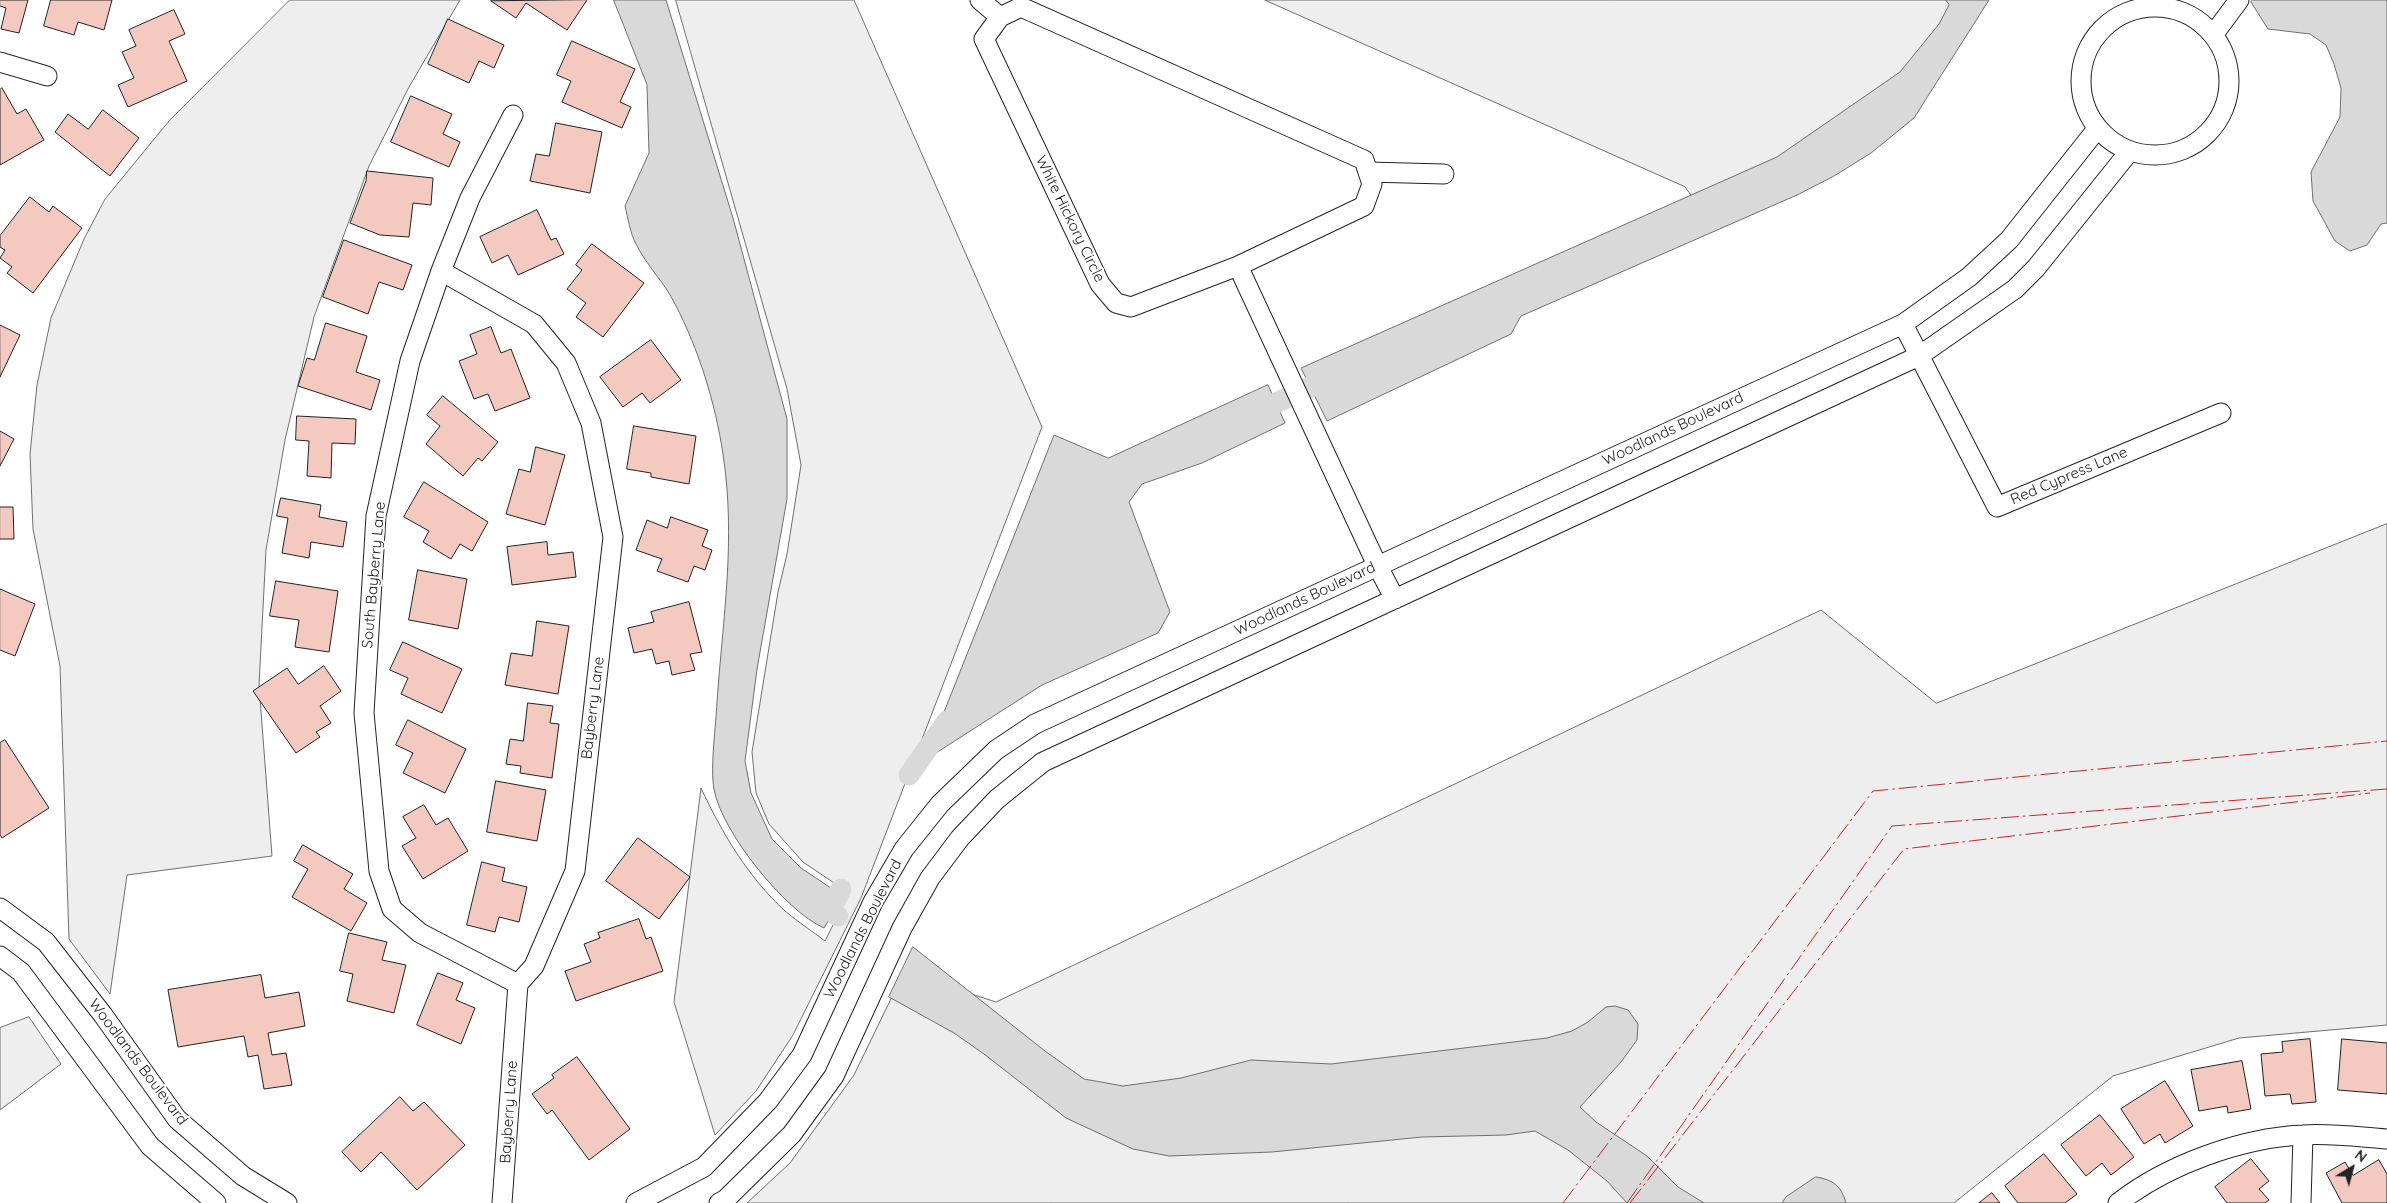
<!DOCTYPE html>
<html>
<head>
<meta charset="utf-8">
<style>
  body { margin:0 }
  #map { position:relative; width:2387px; height:1203px; overflow:hidden; background:#fff; font-family:Quicksand,sans-serif }
  canvas { display:block }
  .north { position:absolute; left:2327px; top:1143px; width:50px; height:50px; -webkit-text-stroke:4px #fff; paint-order:stroke; rotate:37deg; font-size:14px; font-weight:700; line-height:20px; text-align:center; color:#222 }
  .north::after { content:''; display:block; margin:auto; width:18px; height:22px; background:#222; clip-path:polygon(50% 0,100% 100%,50% 72%,0 100%) }
</style>
</head>
<body>
<div id="map">
<canvas width="2387" height="1203"></canvas>
<div class="north">N</div>
</div>
<script>
const g = document.querySelector('canvas').getContext('2d');
g.lineJoin = 'round';
function fillPath(path, color) { g.fillStyle = color; g.fill(path, 'evenodd'); }
function strokePath(path, color, width, dash) { g.strokeStyle = color; g.lineWidth = width; g.lineCap = dash ? 'butt' : 'round'; g.setLineDash(dash || []); g.stroke(path); }
function label(font, color, halo, rows, align = 'center') {
  g.font = font + ' Quicksand,sans-serif'; g.lineWidth = 4; g.setLineDash([]); g.textBaseline = 'middle'; g.strokeStyle = halo; g.fillStyle = color; for (const [text, x, y, turn = 0] of rows) {
    g.save(); g.translate(x, y); g.rotate((+turn || 0) * Math.PI / 180); g.textAlign = isNaN(turn) ? turn : align; if (halo) g.strokeText(text, 0, 0); g.fillText(text, 0, 0); g.restore();
  }
}
const green = new Path2D(`
  M 290,0 L 460,0 L 409,87 L 369,166 L 314,317 L 285,440 L 266,550 L 259,685 L 272,856 L 127,875 L 110,994 L 69,939 L 60,666 L 33,529 L 30,454 L 37,385 L 51,318 L 84,239 L 105,199 L 169,121 Z
  M 676,0 L 854,0 L 1042,427 L 861,898 L 793,1035 L 756,1091 L 715,1135 L 674,1002 L 701,788 C 722,833 748,877 785,911 C 798,922 812,931 825,941 L 849,893 L 803,862 L 769,824 L 756,793 L 752,752 L 778,592 L 787,554 L 801,465 L 787,389 Z
  M 1265,0 L 1963,0 L 1926,73 L 1700,207 L 1685,187 Z
  M 2387,524 L 2387,1025 L 2239,1038 L 2113,1076 L 1954,1203 L 747,1203 L 790,1163 L 854,1075 L 904,972 L 996,1002 L 1821,610 L 1936,703 Z
  M 29,1017 L 61,1064 L 0,1110 L 0,1028 Z`);
fillPath(green, '#eee');
strokePath(green, '#6f6f6f', 1);
const water = new Path2D(`
  M 614,0 L 666,0 L 733,218 L 787,419 L 787,499 L 757,669 L 745,761 L 751,793 L 772,839 L 801,868 L 843,896 L 824,928 C 785,911 721,831 714,789 C 710,768 716,724 717,702 C 723,616 736,540 723,454 C 715,402 699,350 675,304 C 665,283 646,265 636,244 C 630,233 628,218 625,206 L 649,153 L 647,85 Z
  M 1946,0 L 1989,0 L 1914,118 L 1871,153 L 1834,176 L 1797,195 L 1521,316 L 1511,334 L 1327,421 L 1301,368 L 1777,157 L 1900,72 L 1939,24 L 1949,5 Z
  M 2253,0 L 2387,0 L 2387,223 L 2381,224 L 2367,245 L 2350,251 L 2335,241 L 2313,201 L 2311,172 L 2340,117 L 2341,88 L 2334,64 L 2326,45 L 2310,34 L 2268,29 L 2251,2 Z
  M 1268,385 L 1285,423 L 1202,463 L 1142,484 L 1129,502 L 1170,612 L 1158,633 L 1042,685 L 925,760 L 1054,435 L 1108,458 Z
  M 913,947 L 1045,1051 L 1084,1079 L 1123,1086 L 1181,1078 L 1251,1060 L 1331,1064 L 1547,1038 L 1572,1031 L 1588,1022 L 1606,1007 L 1615,1006 L 1628,1010 L 1638,1024 L 1637,1040 L 1621,1062 L 1580,1107 L 1596,1122 L 1647,1156 L 1678,1187 L 1704,1203 L 1627,1203 L 1607,1181 L 1568,1150 L 1535,1131 L 1506,1135 L 1422,1137 L 1272,1152 L 1169,1156 L 1133,1149 L 1066,1118 L 984,1054 L 954,1033 L 889,997 Z
  M 1816,1177 C 1834,1180 1841,1186 1846,1203 L 1782,1203 L 1786,1197 Z`);
fillPath(water, '#d9d9d9');
strokePath(water, '#6f6f6f', 1);
strokePath(new Path2D(`
  M 1251,415 L 1337,374
  M 909,775 L 947,721
  M 810,896 L 838,916
  M 830,911 L 841,889`), '#d9d9d9', 21);
const building = new Path2D(`
  M 0,0 L 28,0 L 19,33 L 1,29 L 6,8 L 0,6 Z
  M 51,0 L 112,0 L 104,30 L 78,22 L 74,35 L 44,26 Z
  M 587,0 L 567,30 L 526,3 L 516,18 L 491,1 Z
  M 174,10 L 185,34 L 169,41 L 187,81 L 128,107 L 118,85 L 134,78 L 122,52 L 136,46 L 129,30 Z
  M 448,19 L 504,45 L 494,68 L 479,61 L 469,83 L 428,64 Z
  M 572,41 L 635,69 L 620,102 L 631,107 L 622,128 L 562,102 L 571,81 L 557,75 Z
  M 2,88 L 17,114 L 26,109 L 44,140 L 0,165 L 0,90 Z
  M 411,96 L 452,114 L 443,134 L 460,142 L 449,167 L 391,142 Z
  M 103,110 L 139,138 L 110,176 L 55,132 L 68,114 L 88,129 Z
  M 556,123 L 602,132 L 590,193 L 530,181 L 536,154 L 549,156 Z
  M 367,171 L 433,178 L 431,205 L 413,203 L 409,237 L 380,235 L 350,223 L 366,181 Z
  M 30,197 L 49,212 L 53,206 L 82,228 L 33,293 L 7,273 L 12,267 L 0,258 L 5,250 L 0,247 L 0,236 Z
  M 537,210 L 551,240 L 556,238 L 564,254 L 518,275 L 508,255 L 492,263 L 480,237 Z
  M 344,240 L 412,265 L 403,290 L 379,282 L 368,314 L 323,297 Z
  M 592,244 L 644,283 L 603,337 L 576,317 L 586,303 L 567,289 L 582,270 L 576,265 Z
  M 326,323 L 367,336 L 356,372 L 380,380 L 371,410 L 298,386 L 307,358 L 314,360 Z
  M 0,325 L 20,335 L 0,377 Z
  M 491,327 L 501,353 L 511,349 L 530,398 L 495,411 L 488,394 L 474,399 L 459,361 L 477,354 L 470,335 Z
  M 651,340 L 681,380 L 650,403 L 642,393 L 623,407 L 600,377 Z
  M 443,396 L 498,442 L 482,461 L 478,458 L 463,476 L 426,444 L 440,426 L 427,415 Z
  M 297,416 L 356,419 L 355,444 L 332,443 L 331,478 L 307,476 L 309,441 L 296,440 Z
  M 634,426 L 696,436 L 689,484 L 651,477 L 651,473 L 627,469 Z
  M 0,431 L 14,439 L 0,466 Z
  M 536,447 L 565,455 L 545,525 L 506,514 L 519,469 L 530,472 Z
  M 424,482 L 488,522 L 472,551 L 460,544 L 451,559 L 423,542 L 429,531 L 404,517 Z
  M 281,498 L 321,505 L 319,517 L 347,522 L 343,547 L 311,542 L 309,558 L 282,553 L 288,518 L 277,516 Z
  M 0,507 L 13,507 L 14,539 L 0,539 Z
  M 671,517 L 708,530 L 702,546 L 712,550 L 705,570 L 694,566 L 688,582 L 657,571 L 662,559 L 636,550 L 647,520 L 667,528 Z
  M 547,542 L 548,555 L 573,552 L 576,577 L 512,585 L 507,547 Z
  M 418,570 L 467,579 L 458,629 L 409,620 Z
  M 276,581 L 338,591 L 329,652 L 295,647 L 299,620 L 270,616 Z
  M 0,589 L 35,604 L 15,656 L 0,650 Z
  M 689,602 L 702,652 L 690,654 L 695,670 L 672,675 L 669,661 L 656,664 L 652,649 L 634,653 L 628,628 L 654,622 L 651,612 Z
  M 537,621 L 569,626 L 558,694 L 505,685 L 511,653 L 532,656 Z
  M 403,642 L 462,669 L 442,713 L 401,694 L 408,678 L 390,670 Z
  M 324,666 L 341,691 L 320,706 L 331,723 L 316,732 L 320,737 L 296,753 L 253,691 L 287,668 L 298,684 Z
  M 528,703 L 553,706 L 550,723 L 559,724 L 552,778 L 520,773 L 521,766 L 506,764 L 510,739 L 523,741 Z
  M 408,720 L 466,749 L 445,793 L 403,773 L 413,753 L 396,745 Z
  M 5,740 L 49,808 L 2,838 L 0,835 L 0,743 Z
  M 496,781 L 546,790 L 537,841 L 487,832 Z
  M 424,805 L 436,825 L 448,818 L 468,851 L 423,879 L 402,846 L 416,838 L 403,817 Z
  M 638,838 L 690,877 L 659,919 L 606,881 Z
  M 303,845 L 353,874 L 344,889 L 367,903 L 351,931 L 292,897 L 308,869 L 294,861 Z
  M 482,862 L 505,868 L 502,881 L 527,887 L 519,922 L 499,917 L 495,932 L 467,925 Z
  M 639,919 L 646,939 L 651,937 L 663,971 L 576,1001 L 565,971 L 591,962 L 584,944 L 600,938 L 598,933 Z
  M 349,933 L 387,942 L 382,960 L 406,965 L 394,1013 L 347,1001 L 353,974 L 340,971 Z
  M 438,973 L 463,983 L 456,1000 L 475,1008 L 461,1044 L 417,1025 Z
  M 261,975 L 265,998 L 299,992 L 305,1026 L 268,1033 L 272,1055 L 286,1053 L 292,1085 L 264,1089 L 258,1055 L 248,1057 L 244,1036 L 178,1047 L 168,990 Z
  M 2310,1039 L 2316,1102 L 2292,1104 L 2290,1094 L 2265,1096 L 2261,1054 L 2283,1052 L 2282,1042 Z
  M 2342,1039 L 2387,1043 L 2387,1094 L 2338,1090 Z
  M 577,1057 L 630,1129 L 589,1160 L 552,1110 L 547,1114 L 532,1094 L 554,1078 L 552,1075 Z
  M 2242,1061 L 2251,1109 L 2228,1113 L 2227,1106 L 2199,1111 L 2191,1070 Z
  M 2165,1081 L 2193,1126 L 2165,1143 L 2160,1134 L 2144,1144 L 2121,1109 Z
  M 400,1097 L 413,1111 L 424,1102 L 465,1145 L 417,1190 L 381,1152 L 361,1172 L 342,1152 Z
  M 2100,1115 L 2134,1157 L 2111,1175 L 2102,1163 L 2086,1176 L 2061,1145 Z
  M 2044,1154 L 2077,1194 L 2065,1203 L 2018,1203 L 2005,1186 Z
  M 2251,1159 L 2269,1181 L 2259,1189 L 2269,1200 L 2265,1203 L 2227,1203 L 2215,1187 Z
  M 2379,1160 L 2387,1174 L 2387,1203 L 2342,1203 L 2326,1173 L 2345,1162 L 2353,1175 Z
  M 1992,1193 L 2000,1203 L 1979,1203 Z`);
fillPath(building, '#f3c9c0');
strokePath(building, '#222', 1);
const minor = new Path2D(`
  M 980,0 L 1000,17
  M2081 81a74 74 0 1 1 148 0a74 74 0 1 1-148 0Z
  M 1021,7 L 1364,160 L 1372,184 L 1364,206 L 1238,266 L 1131,307 L 1116,303 L 1100,284 L 984,39 L 1000,17 Z
  M 2213,35 L 2239,0
  M 0,62 L 47,76
  M 513,115 L 470,198 L 441,271 L 410,361 L 376,516 L 364,713 L 379,871 L 392,909 L 420,933 L 518,984
  M 1368,172 L 1444,174
  M 1238,266 L 1377,565 L 1395,599
  M 441,271 L 534,324 L 566,363 L 591,423 L 613,537 L 575,871 L 534,966 L 518,984 L 502,1203
  M 1903,324 L 1997,507 L 2221,413
  M 0,908 L 46,942 L 103,1015 L 177,1119 L 243,1176 L 287,1203
  M 0,956 L 21,972 L 150,1146 L 216,1203
  M 636,1203 L 704,1167 L 768,1101 L 802,1055 L 873,902 L 904,849 L 940,804 L 996,750 L 1035,724 L 1903,324 L 1969,277 L 2009,240 L 2097,129
  M 719,1203 L 726,1199 L 792,1134 L 834,1076 L 902,928 L 930,878 L 960,838 L 997,799 L 1043,762 L 1919,356 L 2015,289 L 2036,268 L 2129,152
  M 2118,1203 C 2167,1165 2240,1138 2303,1135 C 2330,1133 2359,1137 2387,1139
  M 2301,1203 L 2303,1135`);
strokePath(minor, '#222', 21);
strokePath(minor, '#fff', 19);
strokePath(new Path2D(`
  M 1563,1203 L 1873,791 L 2387,741
  M 1627,1203 L 1892,826 L 2387,789
  M 1630,1203 L 1904,849 L 2370,793`), '#c62828', 1, [18, 4, 2.5, 4]);
label('15px', '#222', '#fff', [
  ["White Hickory Circle",1070,219,64],
  ["Woodlands Boulevard",1673,429,-25],
  ["Red Cypress Lane",2069,476,-23],
  ["South Bayberry Lane",374,575,-85],
  ["Woodlands Boulevard",1305,599,-25],
  ["Bayberry Lane",593,708,-83],
  ["Woodlands Boulevard",863,929,-63],
  ["Woodlands Boulevard",138,1062,53],
  ["Bayberry Lane",509,1112,-86]
]);
</script>
</body>
</html>
